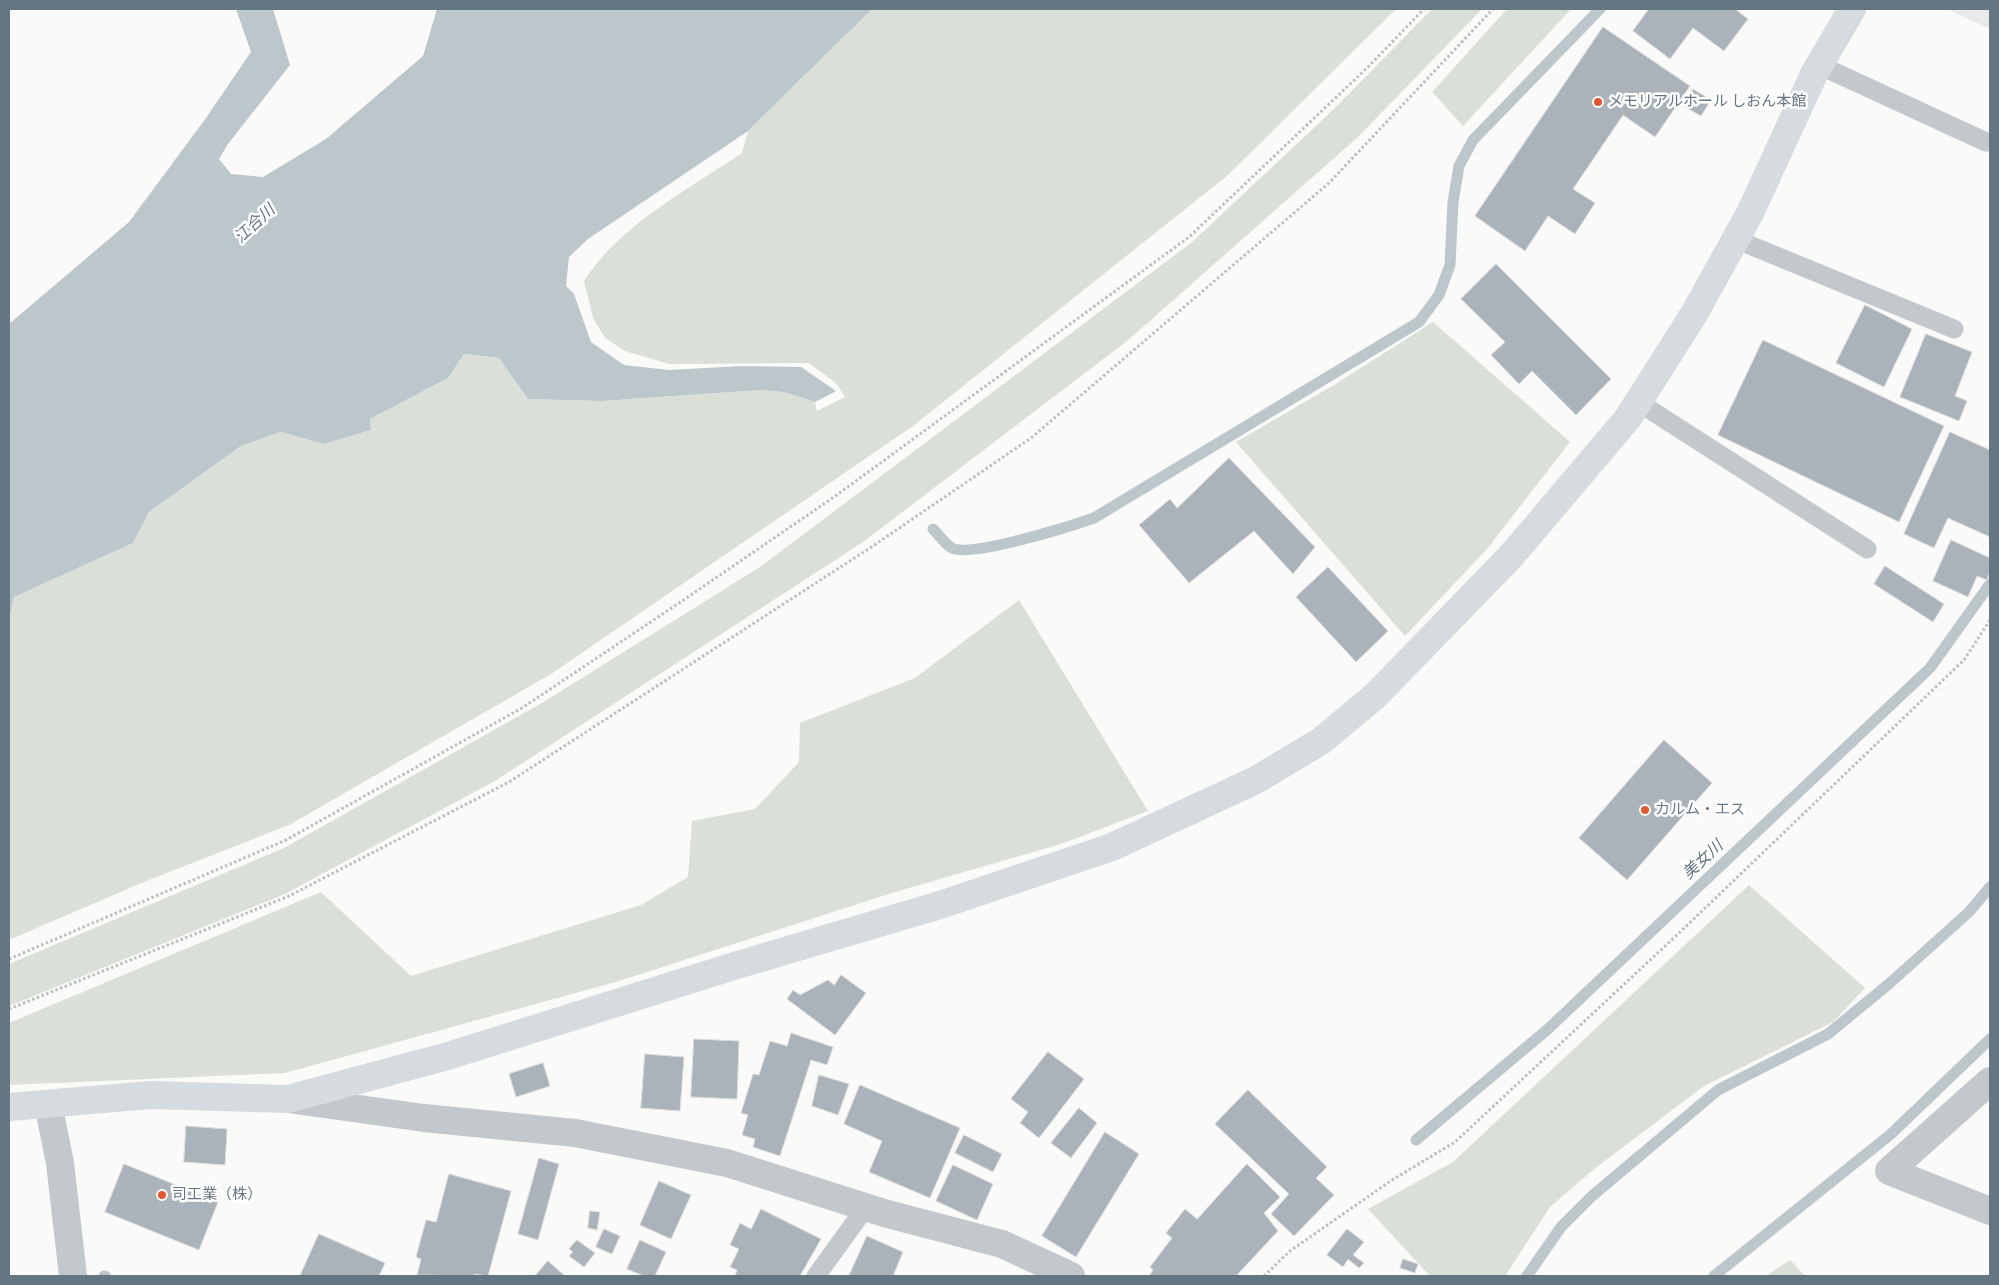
<!DOCTYPE html>
<html>
<head>
<meta charset="utf-8">
<style>
  body { margin:0 }
  #map { position:relative; width:1999px; height:1285px; overflow:hidden; background:#fafaf8; font-family:"PT Sans Narrow",sans-serif }
  canvas { display:block }
  .frame { position:absolute; inset:0; border:10px solid #657683; pointer-events:none }
</style>
</head>
<body>
<div id="map">
<canvas width="1999" height="1285"></canvas>
<div class="frame"></div>
</div>
<script>
const g = document.querySelector('canvas').getContext('2d');
g.lineJoin = 'round';
function fillPath(path, color) { g.fillStyle = color; g.fill(path, 'evenodd'); }
function strokePath(path, color, width, dash) { g.strokeStyle = color; g.lineWidth = width; g.lineCap = dash ? 'butt' : 'round'; g.setLineDash(dash || []); g.stroke(path); }
function label(font, color, halo, rows, align = 'center') {
  g.font = font + ' "PT Sans Narrow","Noto Sans JP",sans-serif'; g.lineWidth = 5; g.setLineDash([]); g.textBaseline = 'middle'; g.strokeStyle = halo; g.fillStyle = color; for (const [text, x, y, turn = 0] of rows) {
    g.save(); g.translate(x, y); g.rotate((+turn || 0) * Math.PI / 180); g.textAlign = isNaN(turn) ? turn : align; if (halo) g.strokeText(text, 0, 0); g.fillText(text, 0, 0); g.restore();
  }
}
fillPath(new Path2D(`
  M 1947,9 L 1990,9 L 1990,29 Z`), '#e8e9e9');
fillPath(new Path2D(`
  M 872,9 L 1396,9 L 1228,175 L 913,426 L 551,674 L 289,825 L 144,882 L 9,940 L 9,619 L 14,597 L 133,543 L 149,512 L 241,446 L 281,432 L 324,444 L 371,430 L 370,419 L 448,378 L 464,354 L 499,358 L 528,399 L 602,401 L 761,390 L 784,392 L 815,402 L 817,411 L 845,397 L 837,384 L 809,363 L 669,364 L 625,351 L 605,338 L 593,318 L 584,281 C 621,224 686,191 742,153 L 748,131 Z
  M 1432,9 L 1482,9 L 1358,137 L 1127,341 L 863,542 L 495,781 L 285,894 L 9,1006 L 9,964 L 284,848 L 542,703 L 760,567 L 1191,243 L 1333,110 Z
  M 1507,9 L 1571,9 L 1463,126 L 1432,92 Z
  M 1433,322 L 1570,442 L 1487,549 L 1405,636 L 1236,442 L 1334,385 Z
  M 1019,600 L 1148,811 L 1061,844 L 895,892 L 619,981 L 285,1073 L 9,1085 L 9,1023 L 321,892 L 411,976 L 641,905 L 688,877 L 692,821 L 755,809 L 799,762 L 800,723 L 915,678 Z
  M 1749,885 L 1865,988 L 1833,1022 L 1704,1086 L 1594,1169 L 1550,1207 L 1505,1276 L 1430,1276 L 1368,1209 L 1453,1162 Z
  M 1790,1260 L 1805,1276 L 1766,1276 Z`), '#dadfd7');
fillPath(new Path2D(`
  M 236,9 L 273,9 L 290,65 L 228,144 L 219,159 L 231,174 L 263,177 L 326,139 L 423,56 L 437,9 L 872,9 L 748,131 L 588,239 L 569,257 L 566,286 L 574,294 L 591,342 L 624,365 L 669,370 L 742,366 L 801,367 L 836,391 L 815,402 L 784,392 L 761,390 L 602,401 L 528,399 L 499,358 L 464,354 L 448,378 L 370,419 L 371,430 L 324,444 L 281,432 L 241,446 L 149,512 L 133,543 L 14,597 L 9,619 L 9,324 L 129,222 L 206,118 L 251,52 Z`), '#bbc7cb');
strokePath(new Path2D(`
  M 933,529 C 939,535 945,544 952,548 C 970,558 1071,526 1094,518 L 1419,322 L 1439,295 L 1450,265 L 1453,202 L 1459,166 L 1473,140 L 1600,9
  M 1416,1140 L 1548,1029 L 1930,668 L 1990,584
  M 104,1276 L 105,1276
  M 1527,1276 L 1561,1227 L 1592,1196 L 1718,1090 L 1828,1034 L 1890,983 L 1969,912 L 1990,887
  M 1714,1276 L 1891,1134 L 1990,1039`), '#bbc7cb', 11);
const building = new Path2D(`
  M 1649,9 L 1735,9 L 1748,19 L 1724,51 L 1693,28 L 1670,59 L 1633,31 Z
  M 1603,27 L 1690,86 L 1655,137 L 1623,115 L 1573,189 L 1595,203 L 1575,234 L 1548,216 L 1525,251 L 1475,216 Z
  M 1693,89 L 1711,100 L 1701,116 L 1683,106 Z
  M 1496,264 L 1611,379 L 1576,415 L 1532,371 L 1519,384 L 1491,355 L 1505,342 L 1461,299 Z
  M 1865,305 L 1912,329 L 1884,387 L 1836,363 Z
  M 1926,334 L 1972,352 L 1955,396 L 1967,401 L 1959,421 L 1900,397 Z
  M 1763,340 L 1944,426 L 1899,522 L 1718,435 Z
  M 1950,432 L 1990,450 L 1990,537 L 1948,518 L 1934,548 L 1904,534 Z
  M 1229,458 L 1315,547 L 1293,574 L 1254,531 L 1189,583 L 1139,525 L 1170,499 L 1177,508 Z
  M 1951,540 L 1990,558 L 1990,572 L 1987,580 L 1977,576 L 1968,597 L 1933,581 Z
  M 1885,566 L 1944,604 L 1933,622 L 1874,584 Z
  M 1328,567 L 1388,631 L 1356,662 L 1296,597 Z
  M 1664,740 L 1712,783 L 1627,880 L 1579,838 Z
  M 841,975 L 866,993 L 835,1035 L 787,999 L 793,990 L 800,995 L 828,980 L 834,985 Z
  M 791,1033 L 833,1047 L 827,1065 L 811,1060 L 780,1156 L 753,1147 L 755,1139 L 742,1135 L 748,1115 L 741,1113 L 753,1074 L 759,1075 L 770,1041 L 787,1046 Z
  M 694,1039 L 739,1041 L 737,1099 L 691,1097 Z
  M 1048,1052 L 1084,1079 L 1039,1138 L 1020,1123 L 1028,1112 L 1011,1099 Z
  M 645,1054 L 684,1057 L 680,1111 L 641,1108 Z
  M 543,1063 L 550,1086 L 516,1097 L 509,1074 Z
  M 819,1075 L 849,1084 L 838,1115 L 812,1106 Z
  M 860,1085 L 960,1128 L 930,1198 L 869,1172 L 882,1141 L 844,1124 Z
  M 1248,1090 L 1327,1167 L 1316,1178 L 1334,1195 L 1294,1236 L 1271,1214 L 1289,1194 L 1215,1124 Z
  M 1079,1108 L 1097,1123 L 1071,1158 L 1051,1143 Z
  M 186,1126 L 227,1129 L 225,1165 L 184,1162 Z
  M 1105,1132 L 1139,1154 L 1076,1257 L 1042,1236 Z
  M 964,1135 L 1002,1154 L 993,1172 L 955,1153 Z
  M 539,1158 L 559,1164 L 538,1240 L 518,1234 Z
  M 124,1164 L 218,1202 L 199,1250 L 105,1212 Z
  M 1247,1164 L 1280,1197 L 1264,1213 L 1278,1231 L 1236,1276 L 1149,1276 L 1153,1270 L 1150,1267 L 1172,1238 L 1166,1233 L 1185,1209 L 1197,1219 Z
  M 953,1165 L 993,1184 L 977,1220 L 936,1201 Z
  M 449,1174 L 511,1191 L 488,1276 L 474,1274 L 474,1276 L 417,1275 L 421,1259 L 416,1257 L 426,1220 L 436,1222 Z
  M 659,1181 L 691,1195 L 671,1239 L 640,1225 Z
  M 761,1209 L 821,1239 L 800,1276 L 735,1276 L 737,1270 L 730,1267 L 739,1249 L 730,1245 L 740,1223 L 751,1229 Z
  M 590,1211 L 600,1212 L 597,1230 L 588,1228 Z
  M 604,1229 L 620,1236 L 612,1254 L 596,1247 Z
  M 1347,1229 L 1364,1242 L 1353,1255 L 1364,1263 L 1359,1268 L 1348,1259 L 1343,1267 L 1327,1255 Z
  M 319,1234 L 385,1263 L 379,1276 L 300,1276 Z
  M 867,1236 L 903,1252 L 893,1276 L 849,1276 Z
  M 577,1240 L 595,1253 L 584,1267 L 569,1256 L 573,1252 L 569,1249 Z
  M 640,1240 L 666,1252 L 655,1276 L 644,1276 L 627,1269 Z
  M 1403,1259 L 1418,1264 L 1415,1273 L 1400,1268 Z
  M 548,1261 L 565,1276 L 535,1276 Z`);
fillPath(building, '#aab3b9');
strokePath(building, '#dcdcda', 1);
strokePath(new Path2D(`
  M 9,959 L 286,840 L 522,708 L 682,601 L 834,497 L 1189,237 L 1368,67 L 1424,9
  M 9,1009 L 289,896 L 509,782 L 873,546 L 1031,438 L 1329,183 L 1493,9
  M 1264,1276 L 1290,1251 L 1392,1180 L 1455,1142 L 1678,934 L 1964,660 L 1990,620`), '#bbbfc2', 3, [2.5, 2.5]);
strokePath(new Path2D(`
  M 1819,65 L 1986,142
  M 1735,239 L 1954,329
  M 1638,402 L 1867,549
  M 816,1276 L 866,1207`), '#c3c8cc', 19);
strokePath(new Path2D(`
  M 1990,1081 L 1889,1171 L 1990,1211
  M 288,1099 L 424,1118 L 575,1133 L 727,1163 L 884,1213 L 1002,1244 L 1071,1276
  M 48,1104 L 60,1163 L 73,1276`), '#c3c8cc', 28);
strokePath(new Path2D(`
  M 9,1107 L 151,1095 L 288,1099 L 448,1056 L 734,966 L 940,905 L 1112,847 L 1256,780 L 1321,741 L 1375,696 L 1512,555 L 1628,418 L 1694,314 L 1750,213 L 1814,74 L 1852,9`), '#d6dbdf', 28);
for (const [x, y, r, color] of [
  [1598,102,5,"#e4572e"],
  [1645,810,5,"#e4572e"],
  [162,1195,5,"#e4572e"]
]) { const dot = new Path2D(); dot.arc(x, y, r, 0, 2 * Math.PI); g.fillStyle = color; g.fill(dot); strokePath(dot, '#fff', 2); }
label('15px', '#657683', '#fff', [
  ["メモリアルホール しおん本館",1608,102],
  ["カルム・エス",1655,810],
  ["司工業（株）",172,1195]
], 'left');
label('italic 16px', '#60757c', '#fff', [
  ["江合川",255,224,-43],
  ["美女川",1703,860,-43]
]);
</script>
</body>
</html>
